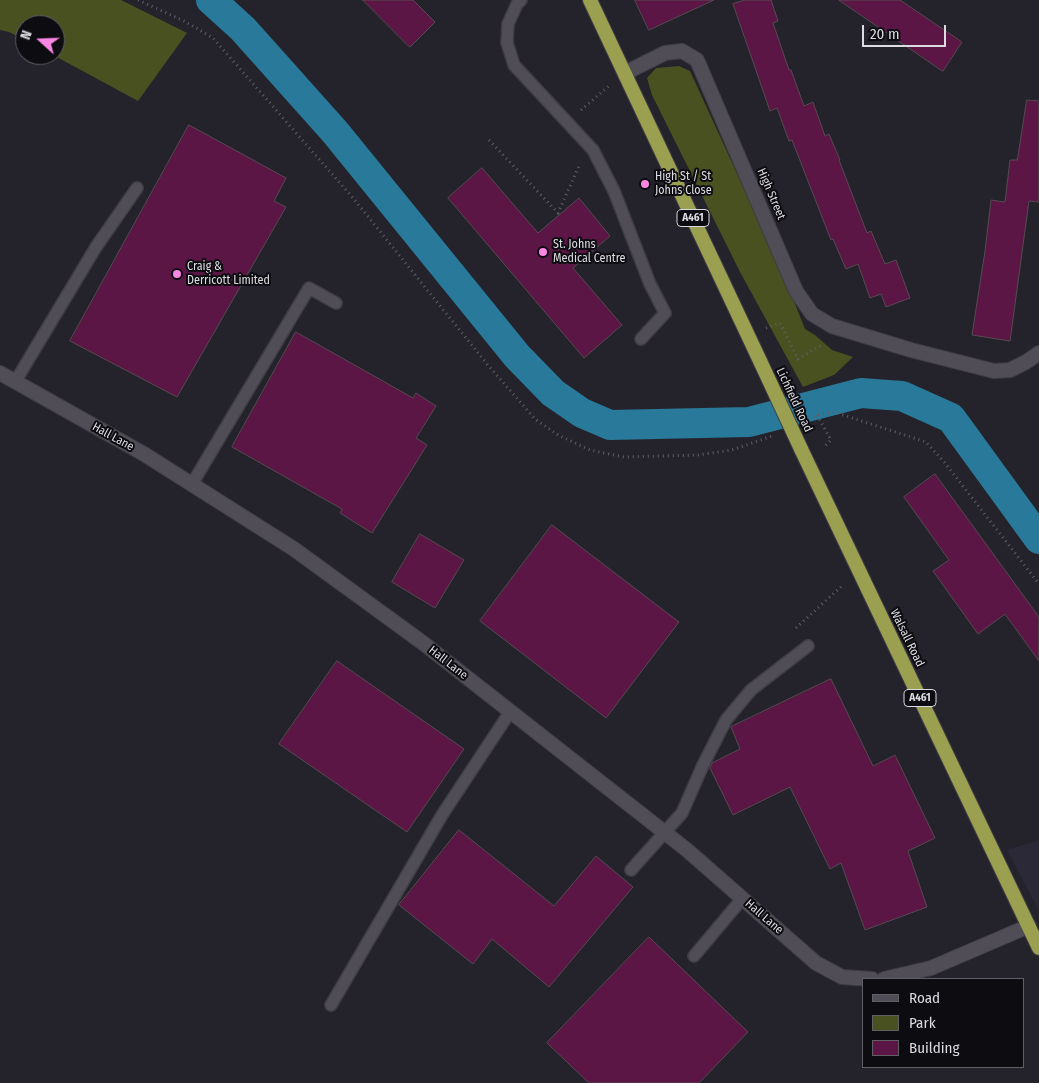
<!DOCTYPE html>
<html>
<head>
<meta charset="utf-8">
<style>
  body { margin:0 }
  #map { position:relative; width:1039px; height:1083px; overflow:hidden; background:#24222a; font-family:"Fira Sans Condensed",sans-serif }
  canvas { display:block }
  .legend { position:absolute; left:862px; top:978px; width:162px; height:90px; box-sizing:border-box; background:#0d0c10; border:1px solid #605f64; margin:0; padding:6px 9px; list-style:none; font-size:15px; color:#dcdbe1 }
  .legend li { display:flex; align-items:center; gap:10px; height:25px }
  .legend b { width:25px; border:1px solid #605f64 }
  .north { position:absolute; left:15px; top:15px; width:50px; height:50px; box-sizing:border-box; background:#0d0c10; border:1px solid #605f64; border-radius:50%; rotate:290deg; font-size:14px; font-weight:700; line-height:20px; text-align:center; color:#dcdbe1 }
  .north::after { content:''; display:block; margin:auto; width:18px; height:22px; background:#fb87e5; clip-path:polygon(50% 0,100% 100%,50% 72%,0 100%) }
  .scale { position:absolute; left:862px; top:25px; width:84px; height:22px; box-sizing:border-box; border:2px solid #dcdbe1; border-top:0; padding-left:6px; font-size:15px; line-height:18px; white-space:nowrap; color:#dcdbe1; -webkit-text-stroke:4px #0d0c10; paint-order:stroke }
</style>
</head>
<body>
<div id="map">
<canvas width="1039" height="1083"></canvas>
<ul class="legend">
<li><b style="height:6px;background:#504d57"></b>Road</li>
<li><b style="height:14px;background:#48511f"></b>Park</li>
<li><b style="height:14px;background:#5b1645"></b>Building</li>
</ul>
<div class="north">N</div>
<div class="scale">20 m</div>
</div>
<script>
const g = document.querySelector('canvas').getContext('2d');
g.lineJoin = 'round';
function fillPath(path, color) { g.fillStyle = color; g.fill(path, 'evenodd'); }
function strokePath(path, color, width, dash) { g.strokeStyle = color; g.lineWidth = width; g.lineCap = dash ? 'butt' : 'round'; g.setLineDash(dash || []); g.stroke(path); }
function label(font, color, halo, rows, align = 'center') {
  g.font = font + ' "Fira Sans Condensed",sans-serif'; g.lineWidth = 4; g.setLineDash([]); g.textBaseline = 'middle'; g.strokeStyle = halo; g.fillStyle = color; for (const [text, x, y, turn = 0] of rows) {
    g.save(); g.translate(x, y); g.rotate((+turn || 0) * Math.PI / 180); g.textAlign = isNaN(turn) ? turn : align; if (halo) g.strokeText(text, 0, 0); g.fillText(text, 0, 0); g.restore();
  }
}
fillPath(new Path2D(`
  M 1039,840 L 1039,911 L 1007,850 Z`), '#2b2838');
fillPath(new Path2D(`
  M 0,0 L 121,0 L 187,33 L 138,101 L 53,55 L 55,55 L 55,25 L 25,25 L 25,40 L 9,32 L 0,30 Z
  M 679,66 L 690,71 L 784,276 L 805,329 L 815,335 L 832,350 L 853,357 L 834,375 L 803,387 L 740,272 L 652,95 L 647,78 L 656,68 Z`), '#48511f');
strokePath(new Path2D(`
  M 211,0 L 243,29 L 335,132 L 517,356 L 553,393 L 582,413 L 610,425 L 749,422 L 861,393 L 902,396 L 951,418 L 1039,539`), '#297a9a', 30);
const building = new Path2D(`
  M 363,0 L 413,0 L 435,22 L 410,47 Z
  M 635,0 L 714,0 L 649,30 Z
  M 745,0 L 771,0 L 778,21 L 773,23 L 789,70 L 791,70 L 804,106 L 813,102 L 825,136 L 829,134 L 840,160 L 839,160 L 867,233 L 871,231 L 885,264 L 896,260 L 910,298 L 886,307 L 881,294 L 870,298 L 858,264 L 846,269 L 833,239 L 831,240 L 792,140 L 789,141 L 777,108 L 770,111 L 733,4 Z
  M 839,0 L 900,0 L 962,42 L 943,71 Z
  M 1027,100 L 1039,101 L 1039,202 L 1029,201 L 1010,341 L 972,335 L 985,251 L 991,200 L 1005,202 L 1010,160 L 1017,160 Z
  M 189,125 L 286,178 L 274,201 L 286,207 L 177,397 L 70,341 Z
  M 482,168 L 538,233 L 579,198 L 610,236 L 573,268 L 622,325 L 584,358 L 448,198 Z
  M 296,332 L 413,398 L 416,393 L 436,406 L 416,438 L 427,445 L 372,533 L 340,513 L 342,509 L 232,447 Z
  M 935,474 L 1039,617 L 1039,661 L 1005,614 L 978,634 L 933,571 L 949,560 L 904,497 Z
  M 552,525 L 679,622 L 606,718 L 480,621 Z
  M 420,534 L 464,560 L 435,608 L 392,582 Z
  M 337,661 L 464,749 L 407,832 L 279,744 Z
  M 831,679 L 873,766 L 895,755 L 935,838 L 908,851 L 927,907 L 865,930 L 841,863 L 830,869 L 790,787 L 733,815 L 710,768 L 712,763 L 740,749 L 731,727 Z
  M 459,830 L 554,906 L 596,856 L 633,887 L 549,987 L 492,939 L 473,964 L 399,905 Z
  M 649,937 L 748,1032 L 699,1083 L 589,1083 L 547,1043 Z`);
fillPath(building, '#5b1645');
strokePath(building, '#554b51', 1);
const service = new Path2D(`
  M 521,0 L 517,4 L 508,24 L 507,43 L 514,65 L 593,150 L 614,191 L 650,284 L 665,313 L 641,339
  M 15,382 L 96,247 L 137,188
  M 192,484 L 309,288 L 336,303
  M 631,870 L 682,813 L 703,765 L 726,720 L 751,690 L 808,646
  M 694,956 L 742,899
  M 331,1005 L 442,815 L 510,712`);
const minor = new Path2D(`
  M 625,73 L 665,53 L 682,51 L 697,60 L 796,291 L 812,314 L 832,326 L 911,350 L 994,371 L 1010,370 L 1026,362 L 1039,353
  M 0,373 L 144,454 L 294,549 L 423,643 L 687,850 L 816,963 L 842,977 L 872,979
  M 884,979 L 931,968 L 1029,926`);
const trunk = new Path2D(`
  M 590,0 L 761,363
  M 801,449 L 1039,948`);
strokePath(service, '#3f3d44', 14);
strokePath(minor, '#3f3d44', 16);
strokePath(trunk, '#3f3d44', 16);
strokePath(new Path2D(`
  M 138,0 L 184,21 L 213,38 L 353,198 L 487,364 L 535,419 L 558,435 L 590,450 L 624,457 L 698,455 L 732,450 L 772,436
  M 581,110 L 609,86
  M 489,140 L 558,213 L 579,166
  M 766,328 L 780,323 L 798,359 L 823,344
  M 817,415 L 831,440 L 824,447
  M 809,419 L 817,415 L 834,412 L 926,442 L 945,463 L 1039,584
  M 796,628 L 843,585`), '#605f66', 3, [1, 4]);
strokePath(service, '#504d57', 11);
strokePath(minor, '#504d57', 14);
strokePath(trunk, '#9aa04f', 14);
const trunkBridge = new Path2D(`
  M 761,363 L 801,449`);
strokePath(trunkBridge, '#3f3d44', 16, []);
strokePath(trunkBridge, '#9aa04f', 14);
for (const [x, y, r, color] of [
  [645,184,5,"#fb87e5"],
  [543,252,5,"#fb87e5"],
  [177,274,5,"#fb87e5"]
]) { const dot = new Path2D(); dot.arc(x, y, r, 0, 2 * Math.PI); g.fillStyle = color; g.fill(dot); strokePath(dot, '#0d0c10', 2); }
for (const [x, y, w] of [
  [693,218,32],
  [920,698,32]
]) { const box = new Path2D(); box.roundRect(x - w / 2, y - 8.5, w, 17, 4); g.fillStyle = '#0d0c10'; g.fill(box); strokePath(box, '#dcdbe1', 1); }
label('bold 11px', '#dcdbe1', null, [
  ["A461",693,218],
  ["A461",920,698]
]);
label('12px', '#dcdbe1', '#0d0c10', [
  ["High St / St",655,177],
  ["Johns Close",655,191],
  ["St. Johns",553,245],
  ["Medical Centre",553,259],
  ["Craig &",187,267],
  ["Derricott Limited",187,281]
], 'left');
label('12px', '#dcdbe1', '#0d0c10', [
  ["High Street",771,194,67],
  ["Lichfield Road",794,400,65],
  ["Hall Lane",113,437,29],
  ["Walsall Road",907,638,64],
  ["Hall Lane",448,663,38],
  ["Hall Lane",764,917,41]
]);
</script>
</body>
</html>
